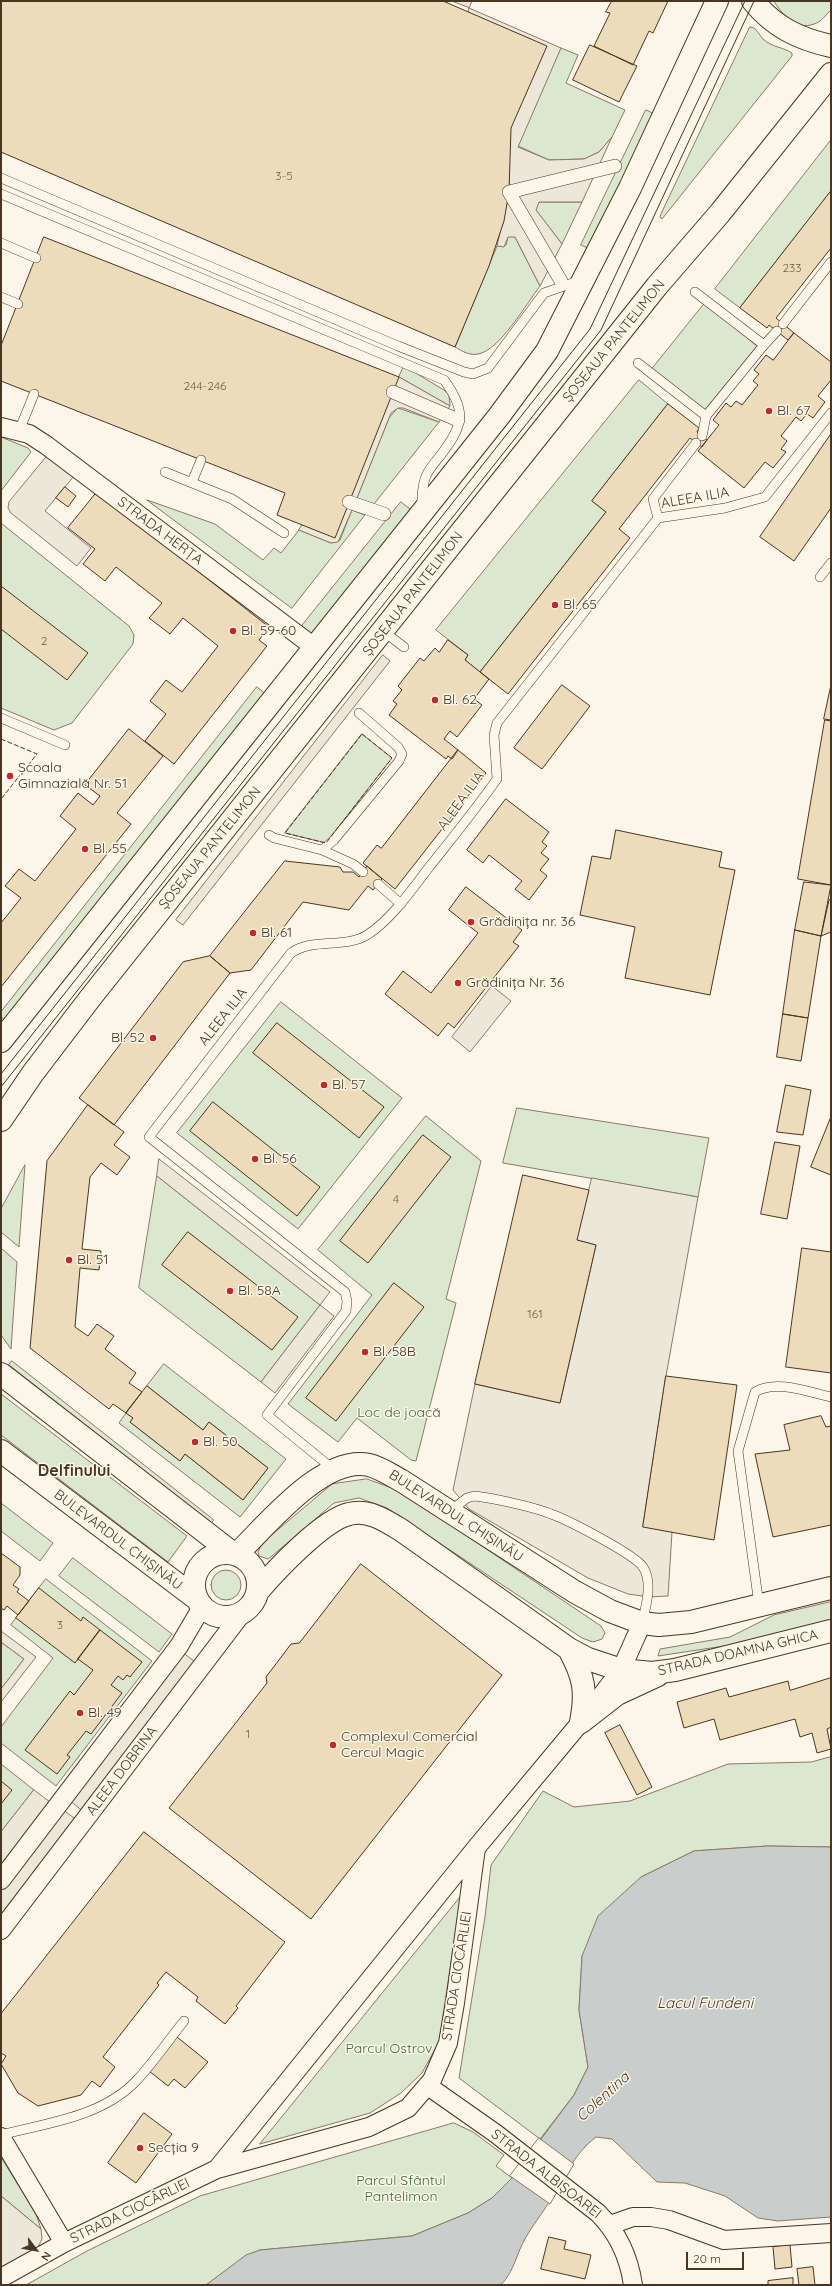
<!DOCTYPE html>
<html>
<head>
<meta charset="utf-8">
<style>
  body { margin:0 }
  #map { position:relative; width:832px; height:2286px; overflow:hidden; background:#fbf6e9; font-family:Quicksand,sans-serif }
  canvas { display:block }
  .frame { position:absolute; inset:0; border:2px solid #4a3520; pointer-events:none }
  .north { position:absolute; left:16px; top:2230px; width:40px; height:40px; -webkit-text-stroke:3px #fbf6e9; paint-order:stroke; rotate:122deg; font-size:11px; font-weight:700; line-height:16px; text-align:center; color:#4a3520 }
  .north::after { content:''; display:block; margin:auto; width:14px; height:18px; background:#4a3520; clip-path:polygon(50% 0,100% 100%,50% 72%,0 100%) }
  .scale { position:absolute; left:686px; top:2252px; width:58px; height:18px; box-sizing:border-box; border:2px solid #4a3520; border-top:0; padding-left:5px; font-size:12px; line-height:14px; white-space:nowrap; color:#4a3520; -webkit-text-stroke:3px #fbf6e9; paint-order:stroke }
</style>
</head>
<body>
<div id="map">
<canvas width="832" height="2286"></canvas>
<div class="frame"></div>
<div class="north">N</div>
<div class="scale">20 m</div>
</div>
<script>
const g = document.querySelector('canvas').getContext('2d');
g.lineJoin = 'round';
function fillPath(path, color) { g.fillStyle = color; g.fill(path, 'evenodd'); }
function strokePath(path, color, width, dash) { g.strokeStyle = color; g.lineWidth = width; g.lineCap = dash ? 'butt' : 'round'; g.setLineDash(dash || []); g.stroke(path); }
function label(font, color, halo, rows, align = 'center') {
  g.font = font + ' Quicksand,sans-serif'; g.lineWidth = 3; g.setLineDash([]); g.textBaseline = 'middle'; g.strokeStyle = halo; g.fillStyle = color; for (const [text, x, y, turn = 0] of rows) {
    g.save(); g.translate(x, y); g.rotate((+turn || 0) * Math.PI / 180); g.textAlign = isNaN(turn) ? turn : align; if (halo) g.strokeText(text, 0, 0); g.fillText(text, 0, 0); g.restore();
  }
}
const green = new Path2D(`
  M 774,1 L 831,1 L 831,10 C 826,15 821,22 814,24 C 797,31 781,14 774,1 Z
  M 750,27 C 757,27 759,35 763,39 C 771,47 783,47 792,53 L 792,56 L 662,219 L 660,217 L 661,214 Z
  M 561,48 L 578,55 L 566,83 L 625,110 L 612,137 L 599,152 L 584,159 L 549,160 L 518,146 Z
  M 646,110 L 659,116 L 594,251 L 581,245 Z
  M 831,140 L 831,191 L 740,308 L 715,289 Z
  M 539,202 L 582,202 L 562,244 L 536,210 Z
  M 512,236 L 515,237 L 540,286 C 527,303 499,351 478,354 C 470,356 462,351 455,347 L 497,246 L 506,245 L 508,237 Z
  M 705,303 L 757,346 L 704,411 L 652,369 Z
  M 404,366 L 444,390 L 449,395 L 450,406 L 399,377 Z
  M 639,380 L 668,404 L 592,501 L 606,512 L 480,672 L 465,660 L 468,655 L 436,630 Z
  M 398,408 L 439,422 L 374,504 L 357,498 L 389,418 Z
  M 1,437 L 28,448 L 31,452 L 1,491 Z
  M 147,500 L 215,524 L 263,560 L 274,548 L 281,553 L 299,530 L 331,543 L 340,540 L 352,510 L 365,515 L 292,608 Z
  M 401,502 L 414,512 L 314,637 L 301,627 Z
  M 1,523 L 129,626 L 134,635 L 133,644 L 72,723 L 54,730 L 1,708 Z
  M 257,687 L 268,696 L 10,1024 L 1,1017 L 1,1012 Z
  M 362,734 L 392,758 L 326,843 L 285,833 Z
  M 281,1002 L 402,1098 L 298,1229 L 177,1133 Z
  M 517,1108 L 709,1138 L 698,1197 L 503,1163 Z
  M 426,1116 L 481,1161 L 446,1299 L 456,1303 L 416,1461 L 411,1460 L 357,1418 L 338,1442 L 288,1404 L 372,1295 L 318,1250 Z
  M 25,1165 L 19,1247 L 1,1232 L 1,1209 Z
  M 157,1176 L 320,1305 L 261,1382 L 139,1288 Z
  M 1,1248 L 17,1262 L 11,1349 L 1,1335 Z
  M 12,1361 L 214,1520 L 211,1523 L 9,1365 Z
  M 164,1364 L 286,1459 L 240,1517 L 119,1423 L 126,1413 L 133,1418 L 130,1422 L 180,1461 L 185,1454 L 243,1500 L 268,1468 L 209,1422 L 203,1430 L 147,1386 Z
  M 1,1394 L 187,1536 L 168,1562 L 1,1435 Z
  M 367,1479 L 400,1491 L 601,1626 L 605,1633 L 602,1639 L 593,1642 L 582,1638 L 387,1508 L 359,1498 L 334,1503 L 272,1556 L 268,1559 L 259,1556 L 258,1552 L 262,1543 L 332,1484 Z
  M 1,1503 L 53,1543 L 40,1561 L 1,1531 Z
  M 73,1558 L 172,1634 L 159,1652 L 59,1576 Z
  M211 1585a15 15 0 1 1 30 0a15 15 0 1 1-30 0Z
  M 46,1579 L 152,1661 L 56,1786 L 1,1743 L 1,1727 L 53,1658 L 11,1625 Z
  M 831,1602 L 831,1621 L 731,1645 L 658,1656 L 660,1649 L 730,1637 L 774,1615 Z
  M 1,1642 L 24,1659 L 1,1689 Z
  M 831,1757 L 831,1847 L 768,1846 L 694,1851 L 641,1877 L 582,1956 L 579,2010 L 588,2067 L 574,2095 L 540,2139 L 459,2078 L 485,1917 L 491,1865 L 543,1791 L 574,1807 L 630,1801 L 728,1764 L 811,1762 Z
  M 1,1764 L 34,1790 L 1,1832 Z
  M 461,1896 L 439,2042 L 422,2073 L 401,2093 L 370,2113 L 260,2144 Z
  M 454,2123 L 473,2132 L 504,2155 L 496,2166 L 512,2178 L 492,2198 L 468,2213 L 412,2236 L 260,2250 L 246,2256 L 206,2285 L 26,2285 L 87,2251 L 200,2196 Z
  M 1,2157 L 36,2214 L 41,2229 L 1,2196 Z`);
fillPath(green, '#dce7d0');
strokePath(green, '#887966', 1);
const parking = new Path2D(`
  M 452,1 L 472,1 L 469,8 L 561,48 L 518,147 L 549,160 L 584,159 L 599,152 L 612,137 L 582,202 L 539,202 L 536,210 L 562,244 L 540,286 L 515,237 L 508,237 L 504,247 L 497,246 L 509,192 L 509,136 L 468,12 L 469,8 Z
  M 399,377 L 450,406 L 439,422 L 403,408 L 398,408 L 391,413 L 357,498 L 374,504 L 365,515 L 352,510 L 338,542 L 331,543 L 299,530 Z
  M 48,455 L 74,476 L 45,511 L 91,548 L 77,566 L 11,513 L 8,508 L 9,502 Z
  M 383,655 L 390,661 L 183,925 L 176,920 Z
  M 492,986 L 511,1001 L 470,1052 L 452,1037 Z
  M 159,1159 L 330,1292 L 320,1305 L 334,1316 L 275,1393 L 261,1382 L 320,1305 L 157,1176 Z
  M 592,1178 L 698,1197 L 666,1376 L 643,1526 L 672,1532 L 668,1596 L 649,1597 L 628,1594 L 588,1578 L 469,1509 L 453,1490 L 475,1384 L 560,1403 L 596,1245 L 577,1240 Z
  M 1,1631 L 36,1657 L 1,1702 L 1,1689 L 24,1659 L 1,1642 Z
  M 182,1652 L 198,1664 L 85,1813 L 69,1800 Z
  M 34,1790 L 50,1802 L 1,1865 L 1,1832 Z
  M 62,1809 L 78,1821 L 1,1922 L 1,1889 Z
  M 1,2196 L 41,2229 L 42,2239 L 36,2251 L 1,2271 Z`);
fillPath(parking, '#ede7d9');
strokePath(parking, '#887966', 1);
const water = new Path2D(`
  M 768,1846 L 831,1847 L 831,2217 L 778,2221 L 758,2218 L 725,2196 L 685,2183 L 657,2182 L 612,2139 L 596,2137 C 573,2154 564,2180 548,2204 C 541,2215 533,2225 526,2237 C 516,2254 515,2270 501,2285 L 206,2285 L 246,2255 L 260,2250 L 412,2236 L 468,2213 L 492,2198 L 512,2178 L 574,2095 L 588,2067 L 579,2010 L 582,1956 L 598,1916 L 641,1877 L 694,1851 Z`);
fillPath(water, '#c9cecd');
strokePath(water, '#887966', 1);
const pier = new Path2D(`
  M 539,2138 L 574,2164 L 550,2204 L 510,2176 Z`);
fillPath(pier, '#fbf6e9');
strokePath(pier, '#887966', 1);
const building = new Path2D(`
  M 1,1 L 443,1 L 547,46 L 511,128 L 509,192 L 504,221 L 489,266 L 455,347 L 1,152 Z
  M 612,1 L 668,1 L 653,33 L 649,31 L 633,65 L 594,46 L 610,13 L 606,12 Z
  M 590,45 L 637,66 L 619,102 L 573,80 Z
  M 831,191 L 831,248 L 776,318 L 794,333 L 788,340 L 769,325 L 767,328 L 740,308 Z
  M 44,237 L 399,377 L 335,538 L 277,515 L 285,493 L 1,381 L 1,346 Z
  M 794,333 L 831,362 L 831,380 L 818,396 L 825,402 L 813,418 L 807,414 L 801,421 L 796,417 L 781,436 L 787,441 L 781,449 L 786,452 L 773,468 L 765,462 L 744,488 L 698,451 L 719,425 L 713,420 L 726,403 L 731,407 L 736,401 L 742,405 L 758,385 L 753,381 L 759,374 L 754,370 L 766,355 L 773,360 Z
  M 668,404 L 699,428 L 697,432 L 707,440 L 702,447 L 690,438 L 619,529 L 630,538 L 508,694 L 480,672 L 606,512 L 592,501 Z
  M 831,434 L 831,508 L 794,561 L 760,537 Z
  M 65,487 L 76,496 L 68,507 L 56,498 Z
  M 97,492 L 269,627 L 259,640 L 267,646 L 174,764 L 145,741 L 166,714 L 150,701 L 166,680 L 182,692 L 218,646 L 183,618 L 170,634 L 149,618 L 162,603 L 116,567 L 105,581 L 83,564 L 95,549 L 68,528 Z
  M 1,586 L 88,653 L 67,680 L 1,629 Z
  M 448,640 L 468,655 L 465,660 L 489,679 L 474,699 L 482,705 L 457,737 L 450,731 L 444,739 L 458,750 L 452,759 L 448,756 L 446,759 L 389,715 L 397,704 L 393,701 L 402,690 L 398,686 L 420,658 L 424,661 L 435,648 L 439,652 Z
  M 562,685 L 590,706 L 542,769 L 514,748 Z
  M 831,685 L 831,720 L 824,719 Z
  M 825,720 L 831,721 L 831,885 L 798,879 Z
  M 129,729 L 163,756 L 117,813 L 131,824 L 1,987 L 1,923 L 21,898 L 5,886 L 19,869 L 35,881 L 76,829 L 60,816 L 78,793 L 93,805 L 100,796 L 85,785 Z
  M 458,750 L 486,773 L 395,889 L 363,863 L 377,845 L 381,848 Z
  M 506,799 L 549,832 L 542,842 L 547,846 L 541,853 L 549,859 L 540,870 L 547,876 L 529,900 L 515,889 L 522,881 L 489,855 L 483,863 L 467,850 Z
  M 616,830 L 722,852 L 719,867 L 735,870 L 710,995 L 625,978 L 635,927 L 580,915 L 592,856 L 610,859 Z
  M 285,861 L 340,867 L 343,872 L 353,872 L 359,877 L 367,866 L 382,879 L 373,890 L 368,886 L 349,910 L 303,902 L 251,970 L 230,973 L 210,956 Z
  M 804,882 L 831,885 L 821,936 L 795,930 Z
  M 466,887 L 522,930 L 513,942 L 519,946 L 454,1028 L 448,1023 L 438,1036 L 385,994 L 403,971 L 431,993 L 478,933 L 449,910 Z
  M 831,899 L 831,932 L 821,936 L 829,900 Z
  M 795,930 L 821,936 L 808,1018 L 783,1014 Z
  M 210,956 L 230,973 L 114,1125 L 79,1098 L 183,962 Z
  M 783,1014 L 808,1018 L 801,1061 L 777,1057 Z
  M 277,1023 L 384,1107 L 359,1138 L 253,1053 Z
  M 786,1085 L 811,1090 L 803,1135 L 777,1132 Z
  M 213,1102 L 320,1187 L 297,1216 L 190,1131 Z
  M 88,1105 L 124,1132 L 114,1145 L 130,1157 L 117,1175 L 101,1163 L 90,1177 L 82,1249 L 101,1251 L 99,1270 L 80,1268 L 75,1327 L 88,1336 L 97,1324 L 114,1336 L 105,1349 L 136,1373 L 129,1383 L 142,1392 L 126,1413 L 113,1404 L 109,1409 L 30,1348 L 47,1161 Z
  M 831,1117 L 831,1175 L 811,1167 Z
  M 423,1135 L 451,1157 L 368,1263 L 340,1241 Z
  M 775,1142 L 800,1146 L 787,1219 L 761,1214 Z
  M 523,1175 L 589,1190 L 577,1240 L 596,1245 L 560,1403 L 475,1384 Z
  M 188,1232 L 298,1317 L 272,1350 L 162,1265 Z
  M 802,1248 L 831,1252 L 831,1373 L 786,1367 Z
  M 394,1283 L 424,1307 L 336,1421 L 306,1398 Z
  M 666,1376 L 737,1385 L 714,1540 L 643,1527 Z
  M 147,1386 L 203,1430 L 209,1422 L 268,1468 L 243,1500 L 185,1454 L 180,1461 L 130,1422 L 133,1418 L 126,1413 Z
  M 821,1416 L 826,1427 L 831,1426 L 831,1525 L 773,1537 L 755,1454 L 790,1450 L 784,1425 Z
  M 1,1553 L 20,1567 L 20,1575 L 13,1585 L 19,1589 L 17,1592 L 29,1601 L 18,1615 L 7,1606 L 4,1610 L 1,1608 Z
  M 361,1564 L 502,1675 L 311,1919 L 169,1808 L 267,1683 L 266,1677 L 291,1644 L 299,1643 Z
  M 39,1588 L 81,1621 L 83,1617 L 100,1630 L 75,1663 L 16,1618 Z
  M 100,1630 L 142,1662 L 130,1677 L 127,1675 L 123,1680 L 118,1676 L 111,1685 L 122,1693 L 91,1734 L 86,1731 L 67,1755 L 70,1757 L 57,1774 L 25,1750 L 70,1691 L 74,1695 L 93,1670 L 78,1659 Z
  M 831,1678 L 831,1727 L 827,1729 L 831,1749 L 817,1753 L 812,1733 L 800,1737 L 795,1719 L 720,1740 L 714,1719 L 684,1728 L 677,1702 L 726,1688 L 729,1697 L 788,1681 L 790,1690 Z
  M 620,1725 L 652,1787 L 637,1795 L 605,1733 Z
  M 1,1781 L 12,1790 L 1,1804 Z
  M 144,1832 L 285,1942 L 236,2006 L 238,2008 L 225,2024 L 196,2001 L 198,1997 L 166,1972 L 157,1983 L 159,1985 L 103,2057 L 115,2067 L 100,2087 L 92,2081 L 81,2095 L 38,2106 L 18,2093 L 1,2064 L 6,2056 L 1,2053 L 1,2014 Z
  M 177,2037 L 208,2062 L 185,2088 L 174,2079 L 168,2086 L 149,2071 Z
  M 144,2113 L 172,2134 L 136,2183 L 108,2163 Z
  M 549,2237 L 566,2241 L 564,2249 L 591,2255 L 585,2279 L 541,2269 Z
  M 790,2245 L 792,2267 L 775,2269 L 773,2247 Z
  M 813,2267 L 815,2285 L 799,2285 L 797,2269 Z
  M 793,2278 L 793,2285 L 768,2285 L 768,2281 Z`);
fillPath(building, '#ecdcbc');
strokePath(building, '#4a3520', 1);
const service = new Path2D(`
  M 1,178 L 398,346 L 464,372 L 473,374 L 488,368 L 544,293 L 581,280
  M 1,194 L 444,380 C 468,412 463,426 440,456 C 435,462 429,469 426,476 C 422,486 422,496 422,506
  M 1,243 L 36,258
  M 1,297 L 18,304
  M 783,324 L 831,262
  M 764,345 L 777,331
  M 638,363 L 706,416 L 764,345 L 695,292
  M 19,431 L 34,394
  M 702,436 L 706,416
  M 165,472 L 232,499 L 284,533
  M 192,482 L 201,460
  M 658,518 L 653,499 L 696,443
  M 820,577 L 831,563
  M 383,631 L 404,647
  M 1,718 L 65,745
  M 269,835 L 274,838 L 322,850 L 334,840 L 399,761 L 402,754 L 398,747 L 359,713
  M 322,850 L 353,864 L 363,872
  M 378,884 L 401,904
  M 333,1469 L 267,1415 L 346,1311 L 347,1301 L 345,1292 L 149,1137 L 291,953 C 314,937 344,949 367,935 C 391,920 413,888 430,866 C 453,837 476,809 497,779 L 494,735 L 497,723 L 658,518 L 725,508 L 765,497 L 831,413
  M 450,1511 L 467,1498 L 474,1496 C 493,1498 534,1507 551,1514 C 568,1520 634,1554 643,1567 C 653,1582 646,1607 642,1623
  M 759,1605 L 738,1451 L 755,1392 C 776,1379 808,1392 831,1397
  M 1,2135 C 46,2123 102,2117 136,2081 C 153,2063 168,2041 184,2021`);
const pedestrian = new Path2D(`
  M 561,281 L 509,192 L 615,166
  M 393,392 L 458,420
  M 349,502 L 384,514`);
const minor = new Path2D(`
  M 1,427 L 29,434 L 46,445 L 314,647
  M 1,1880 L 179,1646 L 202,1607
  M 1,1930 L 243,1612
  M 428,2086 L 495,2133 L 598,2213 C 618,2233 629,2257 633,2285
  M 1,2137 L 64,2243
  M 217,2169 L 476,1848 L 581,1722 L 621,1670 L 642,1623
  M 610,2225 L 633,2217 L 651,2217 L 669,2220 L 724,2240 L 831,2233
  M 1,2278 L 64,2243 L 217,2169 L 369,2127 L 408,2108 L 432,2080 L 448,2043 L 455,2003 L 476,1848`);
const secondary = new Path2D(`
  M 1,1374 L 231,1552
  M 1,1451 L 197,1599
  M194 1585a32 32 0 1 1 64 0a32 32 0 1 1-64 0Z
  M 237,1554 C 267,1525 323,1455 369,1465 C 381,1468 391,1475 402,1481 L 575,1592 L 610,1611 L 642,1623 L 659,1625 L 691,1622 L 831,1588
  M 258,1591 C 276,1570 323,1520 349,1514 C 368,1509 385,1520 401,1530 L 569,1649 L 588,1659 L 621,1670 L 652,1673 L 675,1670 L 831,1631
  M 569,1649 C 584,1677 587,1691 581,1722
  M 581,1722 L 617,1694 L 658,1675`);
const primary = new Path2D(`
  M 753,1 C 774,27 799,39 831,46
  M 1,1041 L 499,416 L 547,351 L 630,188 L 717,1
  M 1,1120 L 33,1073 L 91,997 L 657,286 L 720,213 L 831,74`);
strokePath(service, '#4a3520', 10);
strokePath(pedestrian, '#4a3520', 14);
strokePath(minor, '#4a3520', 20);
strokePath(secondary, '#4a3520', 24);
strokePath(primary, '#4a3520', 24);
strokePath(service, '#fbf6e9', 9);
strokePath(pedestrian, '#fbf6e9', 13);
strokePath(minor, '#fbf6e9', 18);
strokePath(secondary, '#fbf6e9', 22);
strokePath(primary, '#fbf6e9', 22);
strokePath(new Path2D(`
  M 1,1074 L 590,329 L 745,1
  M 1,1087 L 601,330 L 754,1`), '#4a3520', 1);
strokePath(new Path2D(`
  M 362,734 L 392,758 L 326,843 L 285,833 Z
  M 1,739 L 37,754 L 1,799`), '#4a3520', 1, [5, 2]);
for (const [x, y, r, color] of [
  [769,411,4,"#c62828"],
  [555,605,4,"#c62828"],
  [233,631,4,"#c62828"],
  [435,700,4,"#c62828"],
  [10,776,4,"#c62828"],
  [85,849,4,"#c62828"],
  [471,922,4,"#c62828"],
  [253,933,4,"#c62828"],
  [458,983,4,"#c62828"],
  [153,1038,4,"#c62828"],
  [324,1085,4,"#c62828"],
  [255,1159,4,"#c62828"],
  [69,1260,4,"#c62828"],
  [230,1291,4,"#c62828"],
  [365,1352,4,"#c62828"],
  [195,1442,4,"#c62828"],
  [80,1713,4,"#c62828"],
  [333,1745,4,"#c62828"],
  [140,2148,4,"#c62828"]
]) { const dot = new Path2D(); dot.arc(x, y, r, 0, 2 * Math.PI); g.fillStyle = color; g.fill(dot); strokePath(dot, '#fbf6e9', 1.5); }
label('12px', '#725f47', null, [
  ["3-5",284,176],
  ["233",792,268],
  ["244-246",205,386],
  ["2",44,641],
  ["4",396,1199],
  ["161",535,1314],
  ["3",60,1625],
  ["1",248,1734]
]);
label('14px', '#4a3520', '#fbf6e9', [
  ["ȘOSEAUA PANTELIMON",614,341,-51],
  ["ALEEA ILIA",695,498,-10],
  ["STRADA HERȚA",160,531,37],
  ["ȘOSEAUA PANTELIMON",413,594,-52],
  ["ALEEA ILIA",461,801,-54],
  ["ȘOSEAUA PANTELIMON",210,848,-51],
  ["ALEEA ILIA",223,1017,-52],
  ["BULEVARDUL CHIȘINĂU",456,1516,33],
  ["BULEVARDUL CHIȘINĂU",118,1540,37],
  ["STRADA DOAMNA GHICA",738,1653,-13],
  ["ALEEA DOBRINA",122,1771,-53],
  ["STRADA CIOCÂRLIEI",457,1976,-81],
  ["STRADA ALBIȘOAREI",546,2174,38],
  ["STRADA CIOCÂRLIEI",130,2211,-26]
]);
label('14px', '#4a3520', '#fbf6e9', [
  ["Bl. 67",777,411],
  ["Bl. 65",563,605],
  ["Bl. 59-60",241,631],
  ["Bl. 62",443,700],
  ["Școala",18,768],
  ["Gimnazială Nr. 51",18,784],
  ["Bl. 55",93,849],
  ["Grădinița nr. 36",479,922],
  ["Bl. 61",261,933],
  ["Grădinița Nr. 36",466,983],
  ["Bl. 52",145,1038,"right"],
  ["Bl. 57",332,1085],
  ["Bl. 56",263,1159],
  ["Bl. 51",77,1260],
  ["Bl. 58A",238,1291],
  ["Bl. 58B",373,1352],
  ["Bl. 50",203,1442],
  ["Bl. 49",88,1713],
  ["Complexul Comercial",341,1737],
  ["Cercul Magic",341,1753],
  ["Secția 9",148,2148]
], 'left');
label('14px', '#436837', '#fbf6e9', [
  ["Loc de joacă",399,1413],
  ["Parcul Ostrov",389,2049],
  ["Parcul Sfântul",401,2181],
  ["Pantelimon",401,2197]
]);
label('italic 15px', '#4a3520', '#fbf6e9', [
  ["Lacul Fundeni",705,2003],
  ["Colentina",603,2097,-42]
]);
label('bold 16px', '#4a3520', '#fbf6e9', [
  ["Delfinului",74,1471]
]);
</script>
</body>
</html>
